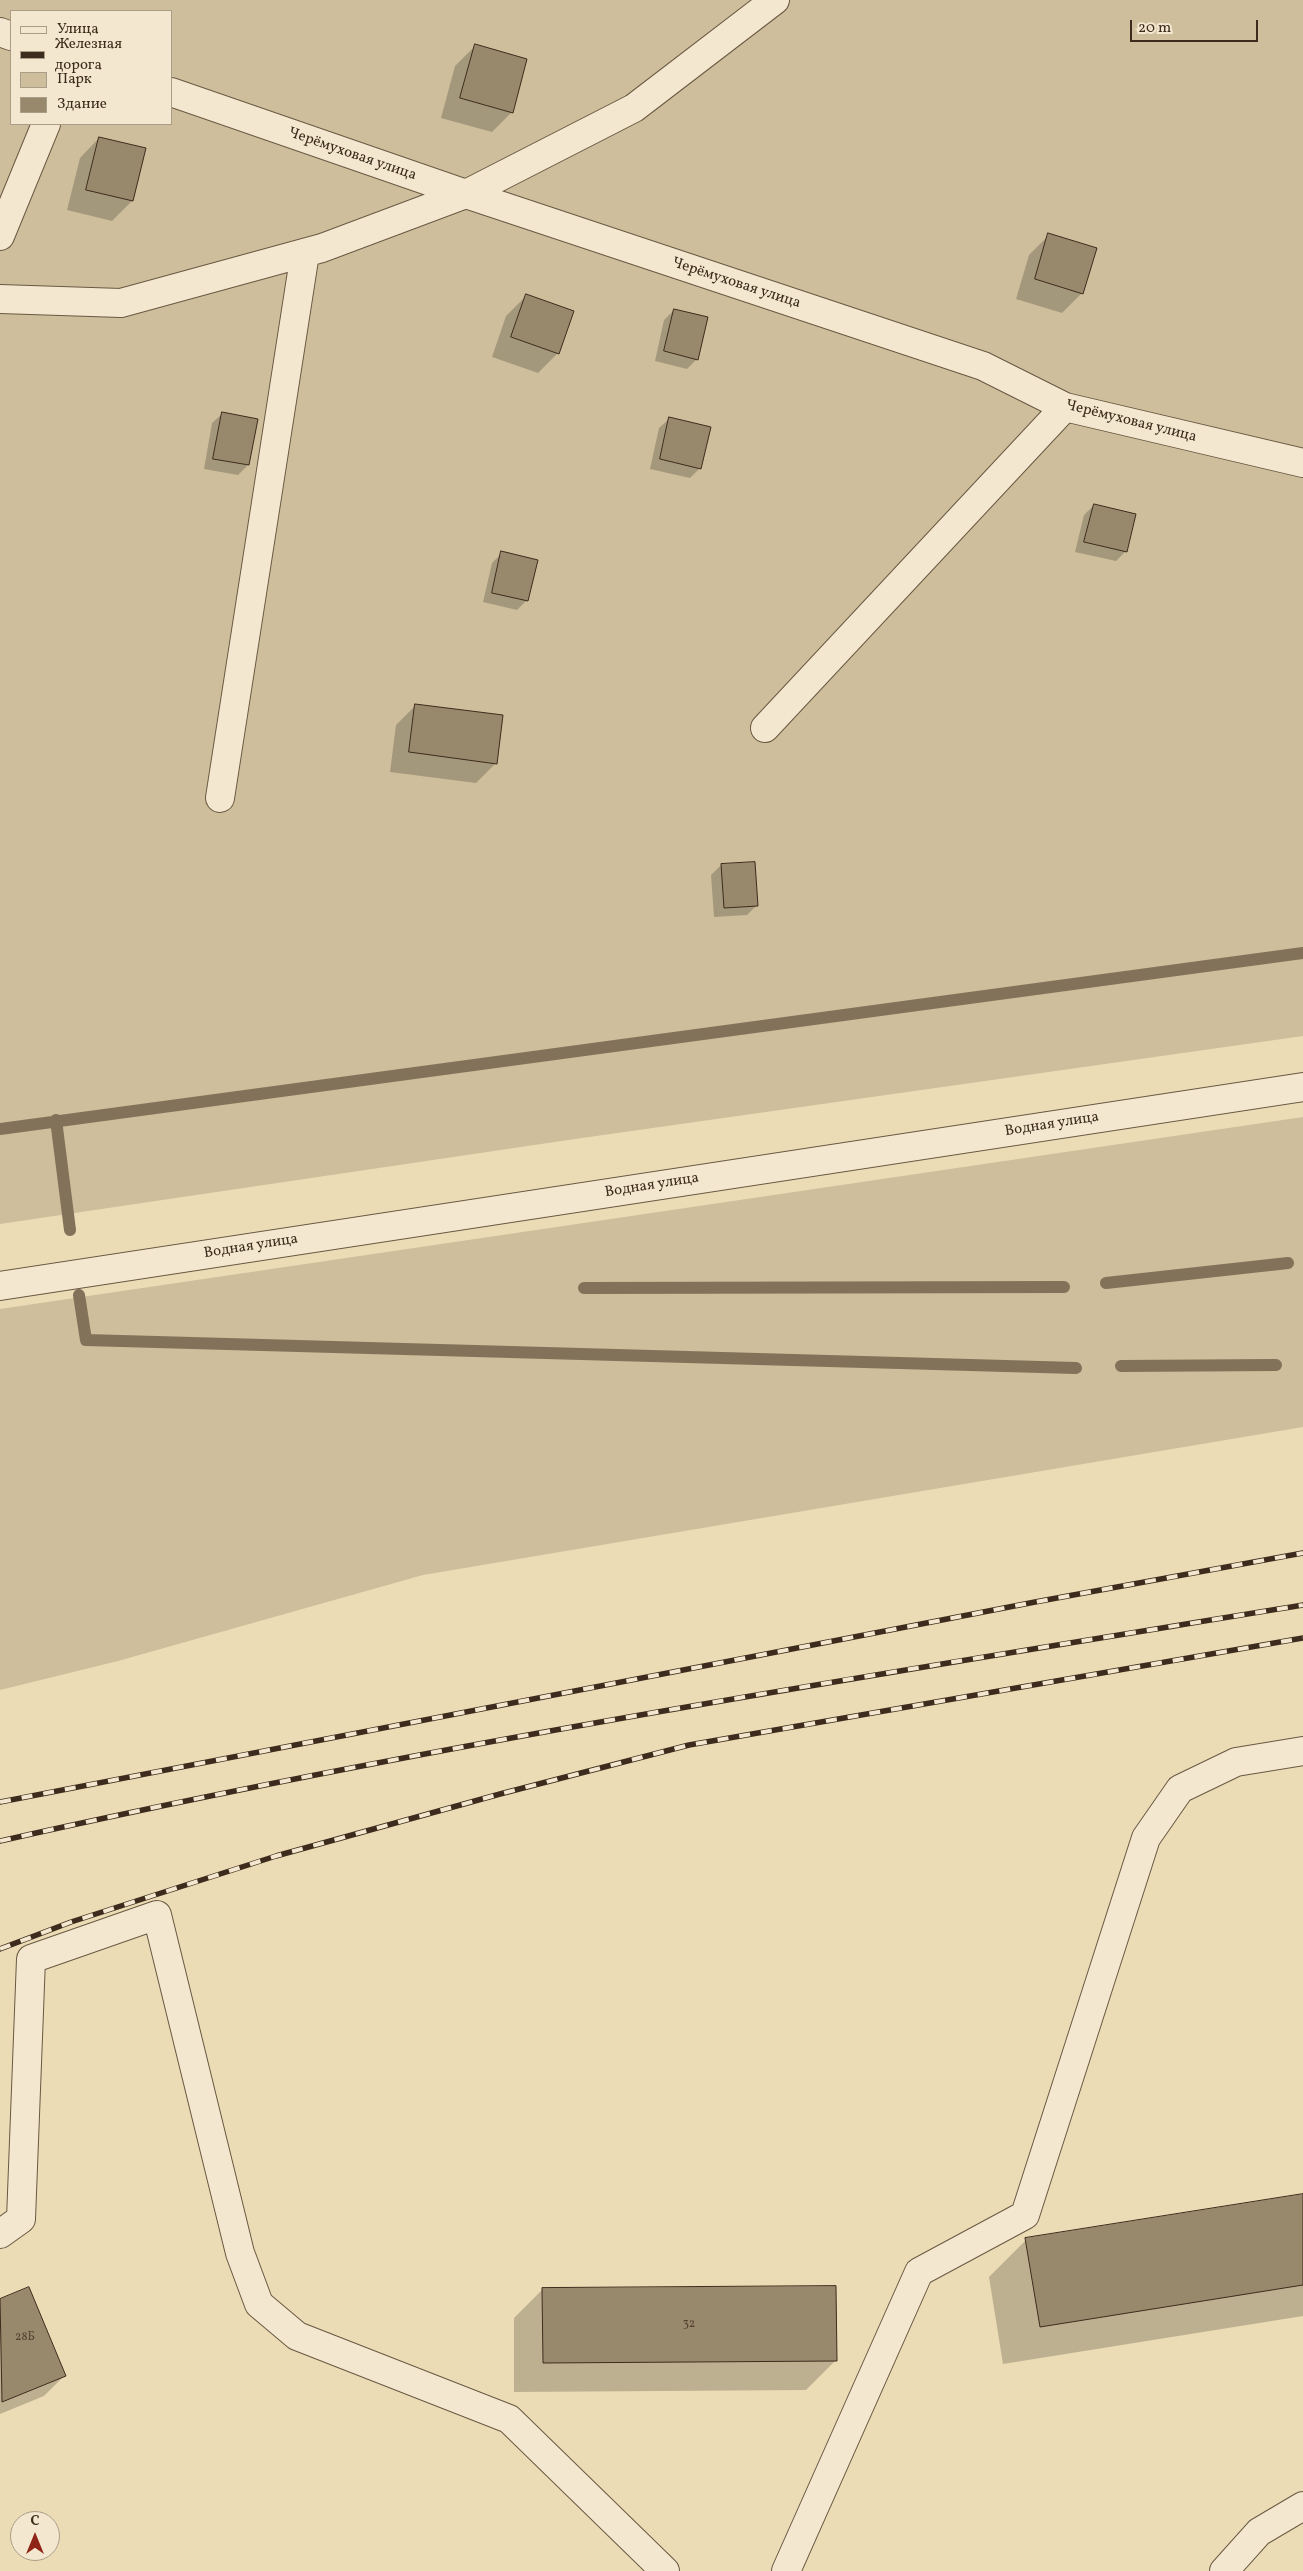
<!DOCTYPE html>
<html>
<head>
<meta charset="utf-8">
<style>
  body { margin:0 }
  #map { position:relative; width:1303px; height:2571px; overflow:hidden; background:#ecdcb5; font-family:Vollkorn,serif }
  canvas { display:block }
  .legend { position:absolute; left:10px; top:10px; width:162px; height:115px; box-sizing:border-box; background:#f3e8cf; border:1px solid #aa9d88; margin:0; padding:6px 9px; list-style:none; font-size:15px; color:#3d2c1d }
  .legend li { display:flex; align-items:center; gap:10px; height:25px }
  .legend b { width:25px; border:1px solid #aa9d88 }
  .north { position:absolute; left:10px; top:2511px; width:50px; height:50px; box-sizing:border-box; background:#f3e8cf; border:1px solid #aa9d88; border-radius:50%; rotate:0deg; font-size:14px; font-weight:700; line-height:20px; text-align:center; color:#3d2c1d }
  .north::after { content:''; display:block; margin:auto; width:18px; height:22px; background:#8f2418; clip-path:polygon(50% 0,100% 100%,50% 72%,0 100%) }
  .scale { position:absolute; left:1130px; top:20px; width:128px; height:22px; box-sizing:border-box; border:2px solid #3d2c1d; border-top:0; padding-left:6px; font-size:15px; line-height:18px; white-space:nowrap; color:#3d2c1d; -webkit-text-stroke:4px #f3e8cf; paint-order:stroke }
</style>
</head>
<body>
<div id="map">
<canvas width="1303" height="2571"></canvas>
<ul class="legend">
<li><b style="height:6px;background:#f3e8cf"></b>Улица</li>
<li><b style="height:6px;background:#3d2c1d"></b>Железная дорога</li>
<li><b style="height:14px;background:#cebe9b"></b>Парк</li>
<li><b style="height:14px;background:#98886c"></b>Здание</li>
</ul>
<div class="north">С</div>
<div class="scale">20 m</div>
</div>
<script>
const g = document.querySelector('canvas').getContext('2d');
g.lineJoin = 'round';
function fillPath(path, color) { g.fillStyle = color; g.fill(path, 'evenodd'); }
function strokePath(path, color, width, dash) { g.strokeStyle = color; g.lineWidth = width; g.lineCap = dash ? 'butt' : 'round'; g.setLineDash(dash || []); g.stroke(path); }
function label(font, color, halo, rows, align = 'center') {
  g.font = font + ' Vollkorn,serif'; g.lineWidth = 5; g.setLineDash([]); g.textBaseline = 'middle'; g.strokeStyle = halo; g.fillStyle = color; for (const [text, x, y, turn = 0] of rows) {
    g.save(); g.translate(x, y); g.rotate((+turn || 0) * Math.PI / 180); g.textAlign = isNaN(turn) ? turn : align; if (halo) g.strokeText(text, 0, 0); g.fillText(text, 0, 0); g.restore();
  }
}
fillPath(new Path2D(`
  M 0,0 L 1303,0 L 1303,1036 L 575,1139 L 0,1224 ZM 11,11 L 171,11 L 171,124 L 11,124 Z
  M 1303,1117 L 1303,1427 L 423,1575 L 118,1661 L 0,1690 L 0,1309 Z`), '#cebe9b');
fillPath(new Path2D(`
  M 475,46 L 512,112 L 492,132 L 441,118 L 455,66 Z
  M 99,138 L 132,201 L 112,221 L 67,210 L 80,158 Z
  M 1049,235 L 1082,293 L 1062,313 L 1016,299 L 1029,255 Z
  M 526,296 L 558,353 L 538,373 L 492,357 L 506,316 Z
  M 674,310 L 697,359 L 687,369 L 655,361 L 664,320 Z
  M 222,414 L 256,420 L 248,465 L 238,475 L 204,469 L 212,423 Z
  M 669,419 L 700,468 L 690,478 L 650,469 L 659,428 Z
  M 1094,505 L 1126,551 L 1116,561 L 1075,552 L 1084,515 Z
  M 502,553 L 527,600 L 517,610 L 483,602 L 492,563 Z
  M 416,705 L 496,763 L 476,783 L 390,772 L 396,725 Z
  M 721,865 L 757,905 L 747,915 L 714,917 L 711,875 Z
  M 1303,2196 L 1303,2316 L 1003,2364 L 989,2277 L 1026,2240 Z
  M 28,2289 L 64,2376 L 44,2396 L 0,2414 L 0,2301 Z
  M 543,2289 L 835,2361 L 806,2390 L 514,2392 L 514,2318 Z`), '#0003');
strokePath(new Path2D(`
  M 56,1120 L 70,1230
  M 0,1129 L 1303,953
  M 1106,1283 L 1288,1263
  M 584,1288 L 1064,1287
  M 79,1295 L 86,1340 L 1076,1368
  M 1121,1366 L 1276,1365`), '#827259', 12);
const building = new Path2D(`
  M 475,44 L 527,59 L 513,113 L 460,98 Z
  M 99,137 L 146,148 L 133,201 L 86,190 Z
  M 1048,233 L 1097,248 L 1083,294 L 1035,279 Z
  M 526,294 L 574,311 L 559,354 L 511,337 Z
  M 674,309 L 708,317 L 698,360 L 664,351 Z
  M 222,412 L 258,419 L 249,465 L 213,459 Z
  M 669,417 L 711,427 L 701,469 L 660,459 Z
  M 1094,504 L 1136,514 L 1127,552 L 1084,542 Z
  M 501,551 L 538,560 L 528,601 L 492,593 Z
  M 415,704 L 503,715 L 497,764 L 409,752 Z
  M 755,862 L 758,906 L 724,908 L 721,864 Z
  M 1303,2194 L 1303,2285 L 1040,2327 L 1025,2238 Z
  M 836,2286 L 837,2361 L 543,2363 L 542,2288 Z
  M 29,2287 L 66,2376 L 2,2402 L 0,2299 Z`);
fillPath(building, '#98886c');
strokePath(building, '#3d2c1d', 1);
const minor = new Path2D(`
  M 0,32 L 11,36
  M 171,92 L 466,194 L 983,366 L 1065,407 L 1303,463
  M 0,236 L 46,124
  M 0,299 L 121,303 L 322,248 L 466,194 L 634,108 L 775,0
  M 765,728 L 1065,407
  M 220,798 L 305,253
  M 0,1286 L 1303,1087
  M 0,2234 L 21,2219 L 31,1959 L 157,1915 L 240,2253 L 259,2304 L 297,2336 L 509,2419 L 665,2571
  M 786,2571 L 919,2272 L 1025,2215 L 1146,1838 L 1180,1789 L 1236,1762 L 1303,1751
  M 1224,2571 L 1259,2532 L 1303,2506`);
strokePath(minor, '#695843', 30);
strokePath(minor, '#f3e8cf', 28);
const rail = new Path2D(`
  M 0,1802 L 1035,1602 L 1303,1553
  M 0,1841 C 431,1744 868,1676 1303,1605
  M 0,1949 L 71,1922 L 276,1856 L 500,1794 L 689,1745 L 1303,1638`);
strokePath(rail, '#3d2c1d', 5.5);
strokePath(rail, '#f3e8cf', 4, [11]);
label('12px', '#544331', null, [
  ["32",689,2325],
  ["28Б",25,2338]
]);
label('15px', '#3d2c1d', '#f3e8cf', [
  ["Черёмуховая улица",352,155,19],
  ["Черёмуховая улица",736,284,18],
  ["Черёмуховая улица",1131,422,14],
  ["Водная улица",1052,1125,-9],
  ["Водная улица",652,1186,-9],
  ["Водная улица",251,1247,-9]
]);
</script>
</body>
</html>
